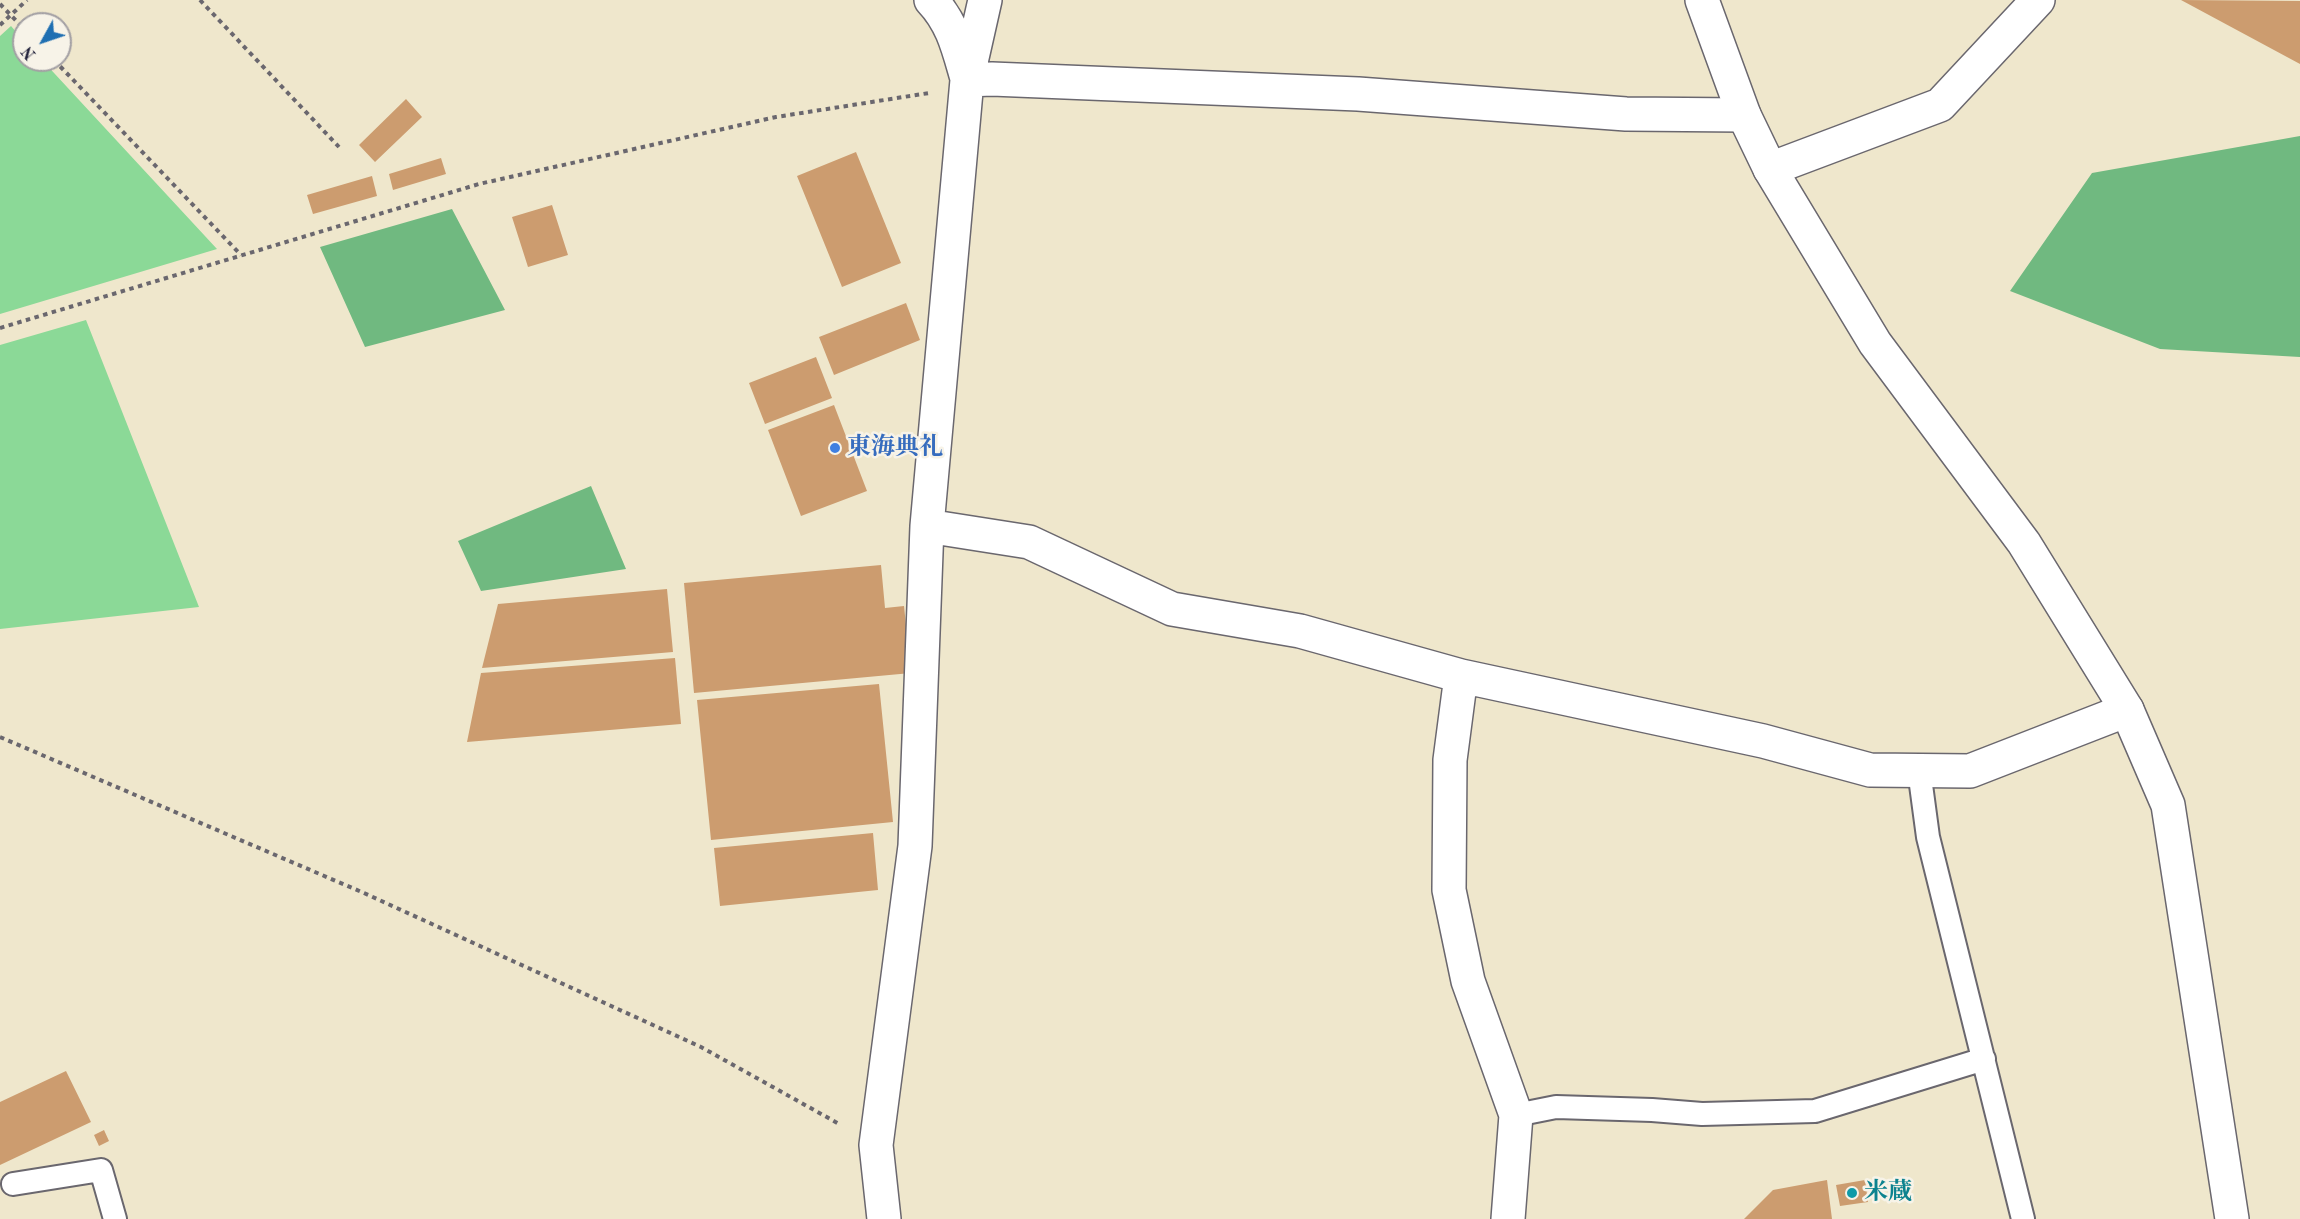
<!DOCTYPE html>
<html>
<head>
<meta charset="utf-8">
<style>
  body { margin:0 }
  #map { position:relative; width:2300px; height:1219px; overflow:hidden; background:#efe7cc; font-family:"Old Standard TT",serif }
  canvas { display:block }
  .north { position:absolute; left:12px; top:12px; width:60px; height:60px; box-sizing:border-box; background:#f7f3e8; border:2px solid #a29fa3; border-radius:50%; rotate:230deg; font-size:16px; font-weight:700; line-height:24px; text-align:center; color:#22223b }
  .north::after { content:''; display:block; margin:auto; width:21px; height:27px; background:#1f6fb2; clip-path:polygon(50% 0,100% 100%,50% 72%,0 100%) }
</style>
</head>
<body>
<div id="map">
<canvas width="2300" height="1219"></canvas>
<div class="north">N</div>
</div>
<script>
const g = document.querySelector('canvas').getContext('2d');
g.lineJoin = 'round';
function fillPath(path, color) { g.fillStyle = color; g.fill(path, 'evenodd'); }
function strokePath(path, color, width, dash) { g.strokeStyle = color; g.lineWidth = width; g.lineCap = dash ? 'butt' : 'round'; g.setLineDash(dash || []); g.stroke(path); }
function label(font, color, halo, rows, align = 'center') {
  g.font = font + ' "Old Standard TT","Noto Serif JP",serif'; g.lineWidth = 5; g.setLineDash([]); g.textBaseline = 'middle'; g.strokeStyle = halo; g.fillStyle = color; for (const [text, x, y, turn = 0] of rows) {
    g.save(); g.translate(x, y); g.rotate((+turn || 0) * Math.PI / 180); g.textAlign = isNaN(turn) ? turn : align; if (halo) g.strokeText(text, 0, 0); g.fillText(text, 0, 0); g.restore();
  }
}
fillPath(new Path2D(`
  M 11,26 L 24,41 L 24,60 L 42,60 L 217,249 L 0,314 L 0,36 Z
  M 86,320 L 199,607 L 0,629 L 0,345 Z`), '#8bd997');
fillPath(new Path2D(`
  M 2300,136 L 2300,357 L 2160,349 L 2010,291 L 2092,173 Z
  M 452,209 L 505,310 L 365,347 L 320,247 Z
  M 591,486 L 626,569 L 481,591 L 458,541 Z`), '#70b980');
fillPath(new Path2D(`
  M 2181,0 L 2300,1 L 2300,64 Z
  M 406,99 L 422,117 L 375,162 L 359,145 Z
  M 856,152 L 901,263 L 842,287 L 797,176 Z
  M 441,158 L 446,174 L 393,190 L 389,174 Z
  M 372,176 L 377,196 L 313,214 L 307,195 Z
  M 552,205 L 568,255 L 528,267 L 512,217 Z
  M 906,303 L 920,340 L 834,375 L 819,337 Z
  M 816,357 L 832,398 L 765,424 L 749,383 Z
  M 834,405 L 867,491 L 801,516 L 768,430 Z
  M 881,565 L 885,608 L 904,606 L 911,673 L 694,693 L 684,583 Z
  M 667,589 L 673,652 L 482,668 L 498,604 Z
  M 675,658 L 681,724 L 467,742 L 481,673 Z
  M 879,684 L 893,822 L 711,840 L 697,700 Z
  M 873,833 L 878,890 L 720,906 L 714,848 Z
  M 66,1071 L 91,1122 L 0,1165 L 0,1102 Z
  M 104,1130 L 109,1141 L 99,1146 L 94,1135 Z
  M 1827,1180 L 1832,1219 L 1744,1219 L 1773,1190 Z
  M 1865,1180 L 1868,1202 L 1840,1206 L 1836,1185 Z`), '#cc9c6f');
const lane = new Path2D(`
  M 1919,770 L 1928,837 L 2023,1219
  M 1516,1115 L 1556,1107 L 1652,1110 L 1702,1114 L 1815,1111 L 1984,1059
  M 13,1184 L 101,1170 L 115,1219`);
const street = new Path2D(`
  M 931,0 C 952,22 958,47 966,75
  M 967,80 L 992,79 L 1358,94 L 1626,114 L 1744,115
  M 1770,169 L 1940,105 L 2038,0
  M 927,526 L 1029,542 L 1172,609 L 1300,631 L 1461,676 L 1763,741 L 1870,770 L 1970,771 L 2127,710
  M 1461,676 L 1450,760 L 1449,890 L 1468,981 L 1516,1115 L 1508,1219
  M 884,1219 L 876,1145 L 915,846 L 927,526 L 967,80 L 985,0`);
const secondary = new Path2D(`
  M 1702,0 L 1744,115 L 1770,169 L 1875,343 L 2024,543 L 2127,710 L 2168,805 L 2232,1219`);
strokePath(lane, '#6a676e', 26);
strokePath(street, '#6a676e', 36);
strokePath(secondary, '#6a676e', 36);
strokePath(new Path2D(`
  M 200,0 L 339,147
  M 0,4 L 24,29
  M 0,25 L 27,0
  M 54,60 L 241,255
  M 0,328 L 479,184 L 776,117 L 929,93
  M 0,737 L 364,893 L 701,1047 L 841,1125`), '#6a676e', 4, [4.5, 4.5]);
strokePath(lane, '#fff', 22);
strokePath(street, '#fff', 33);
strokePath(secondary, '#fff', 33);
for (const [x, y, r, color] of [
  [835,448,6,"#3f7fe0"],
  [1852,1193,6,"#0f9aa8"]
]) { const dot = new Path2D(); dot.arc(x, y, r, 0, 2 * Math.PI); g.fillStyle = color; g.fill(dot); strokePath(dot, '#f7f3e8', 2); }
label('bold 24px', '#366cbe', '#f7f3e8', [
  ["東海典礼",847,448]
], 'left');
label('bold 24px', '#0d838f', '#f7f3e8', [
  ["米蔵",1864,1193]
], 'left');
</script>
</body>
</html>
